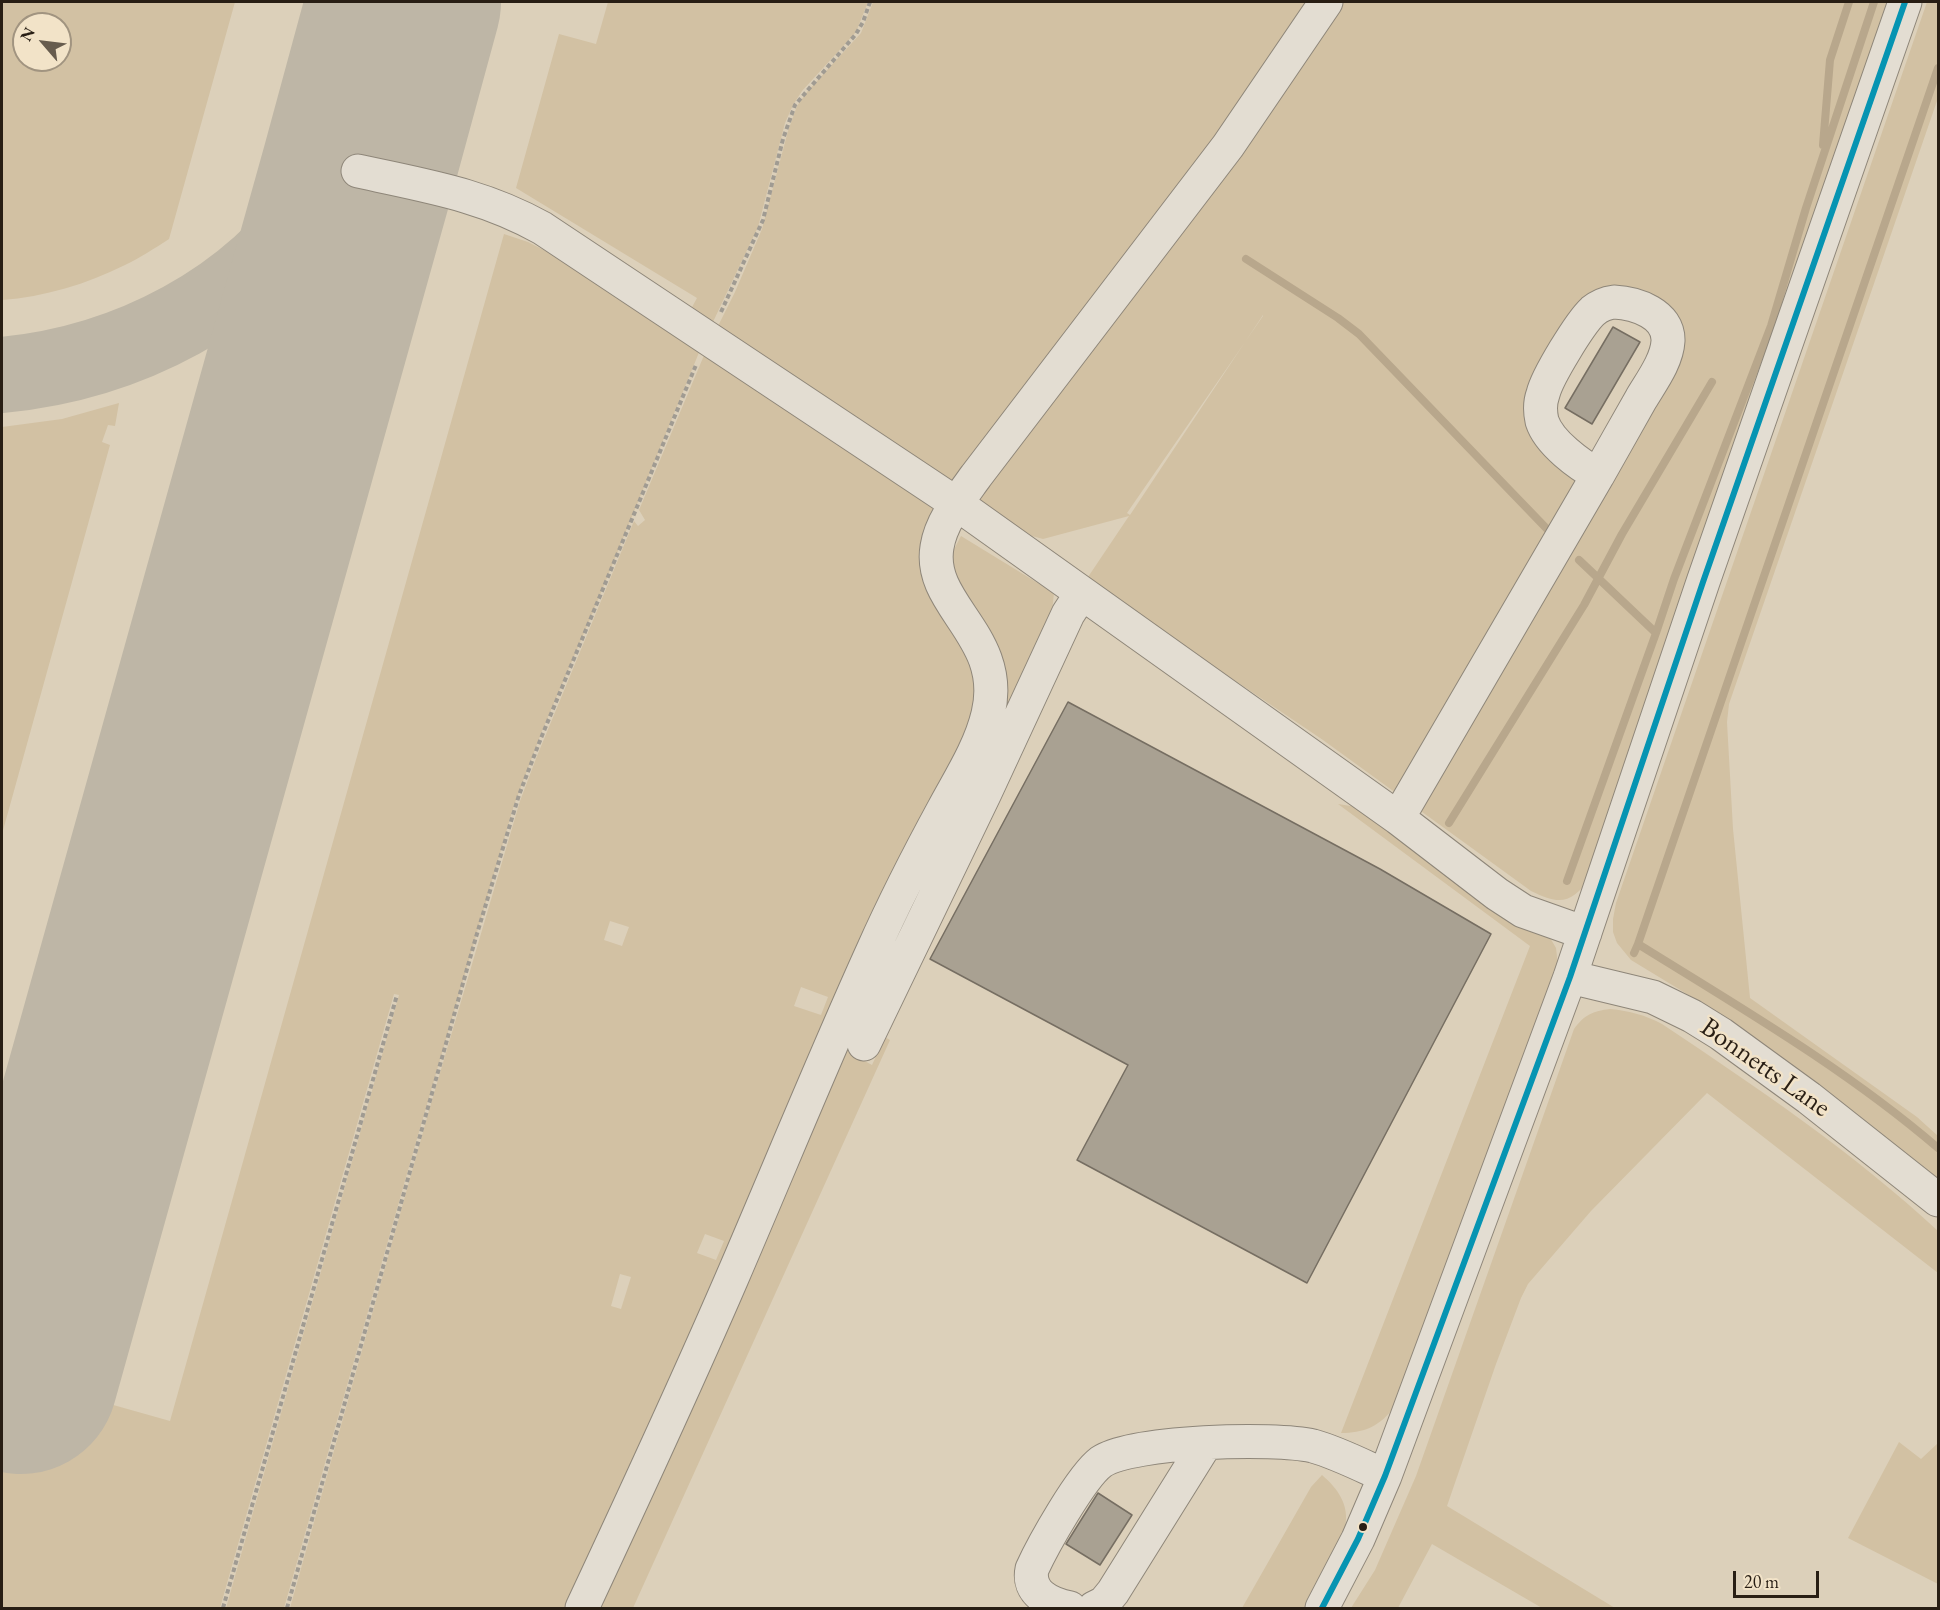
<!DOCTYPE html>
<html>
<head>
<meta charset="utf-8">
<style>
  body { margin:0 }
  #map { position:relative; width:1940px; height:1610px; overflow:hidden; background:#dcd0ba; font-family:"EB Garamond",serif }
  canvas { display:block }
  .frame { position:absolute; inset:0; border:3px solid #281e14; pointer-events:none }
  .north { position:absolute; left:12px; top:12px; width:60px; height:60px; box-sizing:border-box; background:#f2e3c8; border:2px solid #a19480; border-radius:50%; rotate:298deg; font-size:16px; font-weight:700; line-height:24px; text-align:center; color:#281e14 }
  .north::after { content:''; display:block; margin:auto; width:21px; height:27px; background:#675c4e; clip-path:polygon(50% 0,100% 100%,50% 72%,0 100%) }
  .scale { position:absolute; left:1733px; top:1571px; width:86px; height:27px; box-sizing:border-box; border:3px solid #281e14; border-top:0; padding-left:8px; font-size:18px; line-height:21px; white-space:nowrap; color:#281e14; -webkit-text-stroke:4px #f2e3c8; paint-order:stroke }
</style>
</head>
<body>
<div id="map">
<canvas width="1940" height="1610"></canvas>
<div class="frame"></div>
<div class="north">N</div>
<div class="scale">20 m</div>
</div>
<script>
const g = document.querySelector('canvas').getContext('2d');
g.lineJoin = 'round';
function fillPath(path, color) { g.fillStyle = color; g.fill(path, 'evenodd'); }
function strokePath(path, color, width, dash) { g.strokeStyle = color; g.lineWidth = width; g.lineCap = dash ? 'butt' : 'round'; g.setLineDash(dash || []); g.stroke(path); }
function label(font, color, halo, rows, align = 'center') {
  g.font = font + ' "EB Garamond",serif'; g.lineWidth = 5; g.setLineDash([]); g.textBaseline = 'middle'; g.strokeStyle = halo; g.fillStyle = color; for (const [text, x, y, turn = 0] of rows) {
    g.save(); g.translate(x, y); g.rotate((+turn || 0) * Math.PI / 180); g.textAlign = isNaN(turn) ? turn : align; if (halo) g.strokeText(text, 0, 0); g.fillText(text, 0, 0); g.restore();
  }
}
fillPath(new Path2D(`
  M 2,2 L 235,2 L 169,239 C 155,248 140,258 125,265 C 87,284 44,297 2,300 ZM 24,24 L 60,24 L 60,60 L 24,60 Z
  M 608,2 L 868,2 L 856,32 L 802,91 L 793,105 L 785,123 L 758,227 L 712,324 L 691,309 L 697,298 L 516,188 L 559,34 L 596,44 Z
  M 873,2 L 1317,2 L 956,487 L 717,328 L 735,292 L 762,229 L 788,131 L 797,106 L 807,92 L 861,33 Z
  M 1334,2 L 1893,2 L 1592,877 C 1570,903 1562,906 1531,891 L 1323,740 L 1086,580 L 1129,516 L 1043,539 L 1032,536 L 977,500 ZM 1633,293 L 1671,373 L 1598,496 L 1553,446 L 1543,376 ZM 1263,315 L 1130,515 L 1127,513 L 1263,316 Z
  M 1927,2 L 1938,2 L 1938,98 L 1729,704 L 1727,722 L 1733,829 L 1750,998 L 1917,1117 L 1938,1136 L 1938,1182 L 1710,1008 L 1631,960 L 1617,943 L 1613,932 L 1613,919 L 1616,903 Z
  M 504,234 L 528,242 L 581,269 L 700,350 L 593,612 L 542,731 L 514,805 L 412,1156 L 284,1608 L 226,1608 L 399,995 L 394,994 L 220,1608 L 2,1608 L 2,1377 L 29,1386 L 85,1397 L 170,1421 Z
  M 705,353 L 941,511 L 960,628 L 982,698 L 574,1608 L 290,1608 L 430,1107 L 520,801 L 537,756 L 634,521 L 638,526 L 645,520 L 639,510 ZM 610,921 L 629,927 L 622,946 L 604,940 ZM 801,987 L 828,997 L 821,1015 L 794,1006 ZM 705,1234 L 724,1241 L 716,1260 L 697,1253 ZM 620,1274 L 631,1277 L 621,1309 L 611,1306 Z
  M 119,403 L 115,426 L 108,425 L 102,442 L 110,445 L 2,834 L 2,427 L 62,419 Z
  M 961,536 L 1054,593 L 1052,611 L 850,1053 L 872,1065 L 885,1037 L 890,1040 L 633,1608 L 591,1608 L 992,724 L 955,586 L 952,553 Z
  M 1338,804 L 1357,807 L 1549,936 L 1556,948 L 1558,966 L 1392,1410 C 1378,1427 1363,1433 1341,1433 L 1530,946 Z
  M 1610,1009 C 1630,1011 1645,1015 1662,1024 C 1758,1088 1854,1153 1938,1231 L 1938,1273 L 1707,1093 L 1591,1211 L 1528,1284 L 1521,1298 L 1496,1364 L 1447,1506 L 1615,1608 L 1542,1608 L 1432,1544 L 1398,1608 L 1351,1608 L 1375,1570 L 1416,1476 L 1574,1029 C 1584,1015 1593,1011 1610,1009 Z
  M 1899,1442 L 1921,1459 L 1938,1443 L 1938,1584 L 1848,1538 Z
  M 1322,1475 C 1338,1489 1350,1505 1345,1528 L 1307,1608 L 1242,1608 L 1311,1487 Z`), '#d2c1a3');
strokePath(new Path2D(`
  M 1823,145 L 1830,60 L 1849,2
  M 1246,259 L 1338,318 L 1359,334 L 1547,529
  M 1579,560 L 1656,633 L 1674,579 L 1771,326 L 1806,208 L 1874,2
  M 1449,823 L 1584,605 L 1622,534 L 1712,382
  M 1567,881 L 1656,633
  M 1638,944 L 1938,68
  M 1634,953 L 1638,944 C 1741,1008 1846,1069 1938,1148`), '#b8a78c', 8);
strokePath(new Path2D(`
  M 2,375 C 127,363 249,301 321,195 C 343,162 360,125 379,91
  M 2,1298 C 17,1281 31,1263 43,1243 C 66,1202 79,1154 95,1109`), '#beb6a6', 76);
strokePath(new Path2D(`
  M 21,1377 L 358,171 L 404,2`), '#beb6a6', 194);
const building = new Path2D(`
  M 1613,327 L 1640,342 L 1592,424 L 1565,408 Z
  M 1068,702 L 1380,869 L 1491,934 L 1307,1283 L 1077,1160 L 1128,1065 L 930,959 Z
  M 1098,1493 L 1132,1515 L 1100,1565 L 1066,1544 Z`);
fillPath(building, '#a9a192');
strokePath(building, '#766e62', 1.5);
const minor = new Path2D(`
  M 358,171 C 425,186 481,194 542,228 L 957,504 L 1398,818 L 1497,894 L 1523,911 L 1585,933
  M 1614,302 C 1636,303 1669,314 1668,341 C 1667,361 1651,382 1641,399 C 1627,424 1612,450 1598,475 C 1580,465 1549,443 1542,421 C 1540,412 1540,402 1543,394 C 1547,377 1580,323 1593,311 C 1599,306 1606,303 1614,302 Z
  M 1398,818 L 1598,475
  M 1570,977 L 1653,997 L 1692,1016 L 1721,1034 L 1809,1098 L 1938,1200
  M 864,1044 L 985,793 L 1068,614 L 1081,594
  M 582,1608 C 633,1499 684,1389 732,1278 C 779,1169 824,1058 873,950 C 894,903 918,856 943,810 C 959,780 980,748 988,714 C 1007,636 927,606 937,547 C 941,521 961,497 976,476 L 1228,146 L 1326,2
  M 1070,1608 C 1050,1604 1027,1593 1032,1569 C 1043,1545 1081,1477 1101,1462 C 1132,1441 1275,1437 1313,1446 C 1338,1453 1361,1465 1385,1476
  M 1094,1608 L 1104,1603 L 1113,1592 L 1206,1443
  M 1322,1608 L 1358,1539 L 1385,1476 L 1570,977 L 1703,582 L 1905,2`);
strokePath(minor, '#8e8679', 35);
strokePath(new Path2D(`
  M 721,312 L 763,220 L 783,139 L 795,105 L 856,34 L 863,22 L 870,2
  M 223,1608 L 397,995
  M 287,1608 L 476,937 L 519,795 L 541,738 L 696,365`), '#a09b92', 4, [4.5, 3]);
strokePath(minor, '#e3ddd2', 33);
strokePath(new Path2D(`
  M 1322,1608 L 1358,1539 L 1385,1476 L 1570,977 L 1703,582 L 1905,2`), '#0694b2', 6);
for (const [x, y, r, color] of [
  [1363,1527,5,"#281e14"]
]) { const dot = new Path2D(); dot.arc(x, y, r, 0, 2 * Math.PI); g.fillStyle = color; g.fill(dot); strokePath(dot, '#f2e3c8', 2); }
label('27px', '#281e14', '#f2e3c8', [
  ["Bonnetts Lane",1765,1068,35]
]);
</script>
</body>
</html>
